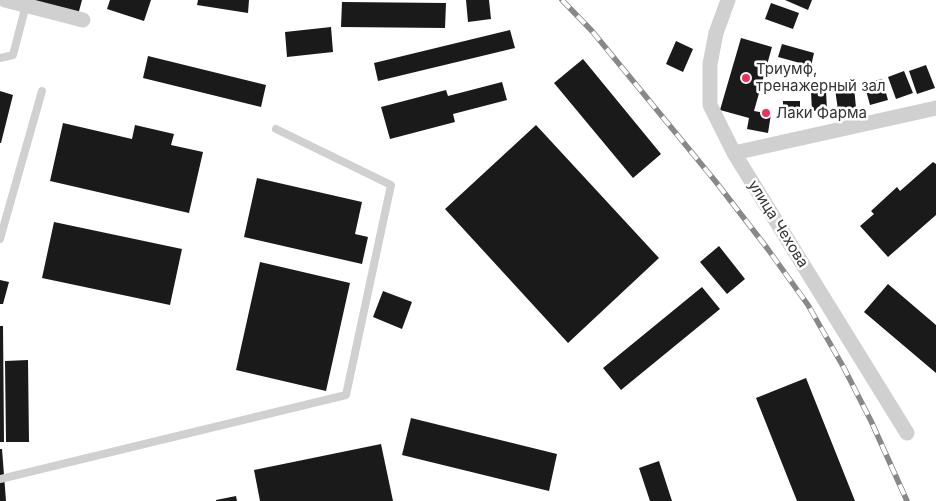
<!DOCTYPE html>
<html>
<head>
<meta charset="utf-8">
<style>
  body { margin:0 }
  canvas { display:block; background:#fff }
</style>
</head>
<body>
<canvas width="936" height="501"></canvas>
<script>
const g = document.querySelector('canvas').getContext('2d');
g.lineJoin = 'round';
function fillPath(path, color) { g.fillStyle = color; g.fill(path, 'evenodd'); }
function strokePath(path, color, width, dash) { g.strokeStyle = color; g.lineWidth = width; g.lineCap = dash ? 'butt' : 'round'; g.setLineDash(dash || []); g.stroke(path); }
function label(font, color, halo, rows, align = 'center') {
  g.font = font + ' Inter,sans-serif'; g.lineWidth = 5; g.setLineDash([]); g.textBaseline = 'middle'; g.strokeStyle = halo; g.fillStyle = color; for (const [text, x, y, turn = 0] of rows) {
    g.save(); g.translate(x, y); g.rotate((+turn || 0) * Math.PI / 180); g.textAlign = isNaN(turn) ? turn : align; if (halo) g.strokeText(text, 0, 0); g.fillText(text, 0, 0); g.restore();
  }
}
fillPath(new Path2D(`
  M 22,0 L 82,0 L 78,15 Z
  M 110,0 L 151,0 L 144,21 L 107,9 Z
  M 198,0 L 249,0 L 248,13 L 197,5 Z
  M 466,0 L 489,0 L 491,19 L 468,22 Z
  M 785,0 L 812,0 L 808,10 Z
  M 342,2 L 446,3 L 445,28 L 341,27 Z
  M 771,3 L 799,13 L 793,29 L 765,19 Z
  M 331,27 L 333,52 L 287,57 L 285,32 Z
  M 510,30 L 515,48 L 378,81 L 374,63 Z
  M 741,38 L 772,47 L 754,111 L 771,114 L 768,133 L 747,129 L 749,118 L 720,110 Z
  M 676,41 L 693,49 L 683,72 L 666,64 Z
  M 782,44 L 814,53 L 811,66 L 778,57 Z
  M 148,56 L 266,85 L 261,107 L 143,78 Z
  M 583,59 L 661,154 L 633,178 L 554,83 Z
  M 926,65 L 935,88 L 917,94 L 909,71 Z
  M 904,71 L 913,93 L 896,99 L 888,77 Z
  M 882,79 L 888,100 L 870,105 L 864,83 Z
  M 502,82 L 507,100 L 453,114 L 455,122 L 390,139 L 381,107 L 446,90 L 448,96 Z
  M 854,87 L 856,108 L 838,110 L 835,89 Z
  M 0,91 L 13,95 L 1,143 L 0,143 Z
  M 826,91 L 827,110 L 812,111 L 811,92 Z
  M 783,101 L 800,101 L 800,117 L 783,117 Z
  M 63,123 L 132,139 L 135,125 L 174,134 L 171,145 L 203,152 L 189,213 L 50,181 Z
  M 536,125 L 659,258 L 568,343 L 445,209 Z
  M 933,162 L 936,164 L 936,215 L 888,257 L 860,226 L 874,214 L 871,211 L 897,187 L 900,191 Z
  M 257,178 L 362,202 L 355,234 L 368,237 L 362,264 L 244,237 Z
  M 54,222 L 182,249 L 170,305 L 42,278 Z
  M 719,246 L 745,279 L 727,294 L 700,262 Z
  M 260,262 L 350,283 L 326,391 L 236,370 Z
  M 0,280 L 9,282 L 3,304 L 0,304 Z
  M 888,284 L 936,325 L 936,373 L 864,312 Z
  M 702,287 L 720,309 L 621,390 L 603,368 Z
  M 383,291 L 412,302 L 402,329 L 373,317 Z
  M 0,326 L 3,326 L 4,442 L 0,442 Z
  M 28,360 L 29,442 L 6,442 L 5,361 Z
  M 806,378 L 855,501 L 797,501 L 756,398 Z
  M 411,418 L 557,454 L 549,491 L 402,455 Z
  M 381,444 L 393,501 L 260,501 L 254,470 Z
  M 0,449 L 2,449 L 6,501 L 0,501 Z
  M 659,461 L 672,501 L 650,501 L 639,468 Z
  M 236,496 L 237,501 L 216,501 L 216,500 Z`), '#1a1a1a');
strokePath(new Path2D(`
  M 0,58 L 13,55 L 26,5
  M 0,239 L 42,91
  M 0,479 L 346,395 L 391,185 L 276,129`), '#d0d0d0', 8);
strokePath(new Path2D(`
  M 5,0 L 83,20
  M 728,0 L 716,33 L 710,64 L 710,105 L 734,153 L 907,433
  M 734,153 L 936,108`), '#d0d0d0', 15);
const rail = new Path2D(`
  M 562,0 L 592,31 L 716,182 L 767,248 L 808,305 L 844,368 L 871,421 L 907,501`);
strokePath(rail, '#888', 5.5);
strokePath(rail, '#fff', 4, [11]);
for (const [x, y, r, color] of [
  [746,78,5,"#ec3259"],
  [766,113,5,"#ec3259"]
]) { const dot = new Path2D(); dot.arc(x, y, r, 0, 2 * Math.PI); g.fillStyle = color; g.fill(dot); strokePath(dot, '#fff', 2); }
label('15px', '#333', '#fff', [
  ["Триумф,",756,69],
  ["тренажерный зал",756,86],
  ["Лаки Фарма",776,113]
], 'left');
label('15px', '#333', '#fff', [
  ["улица Чехова",778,224,58]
]);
</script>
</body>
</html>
